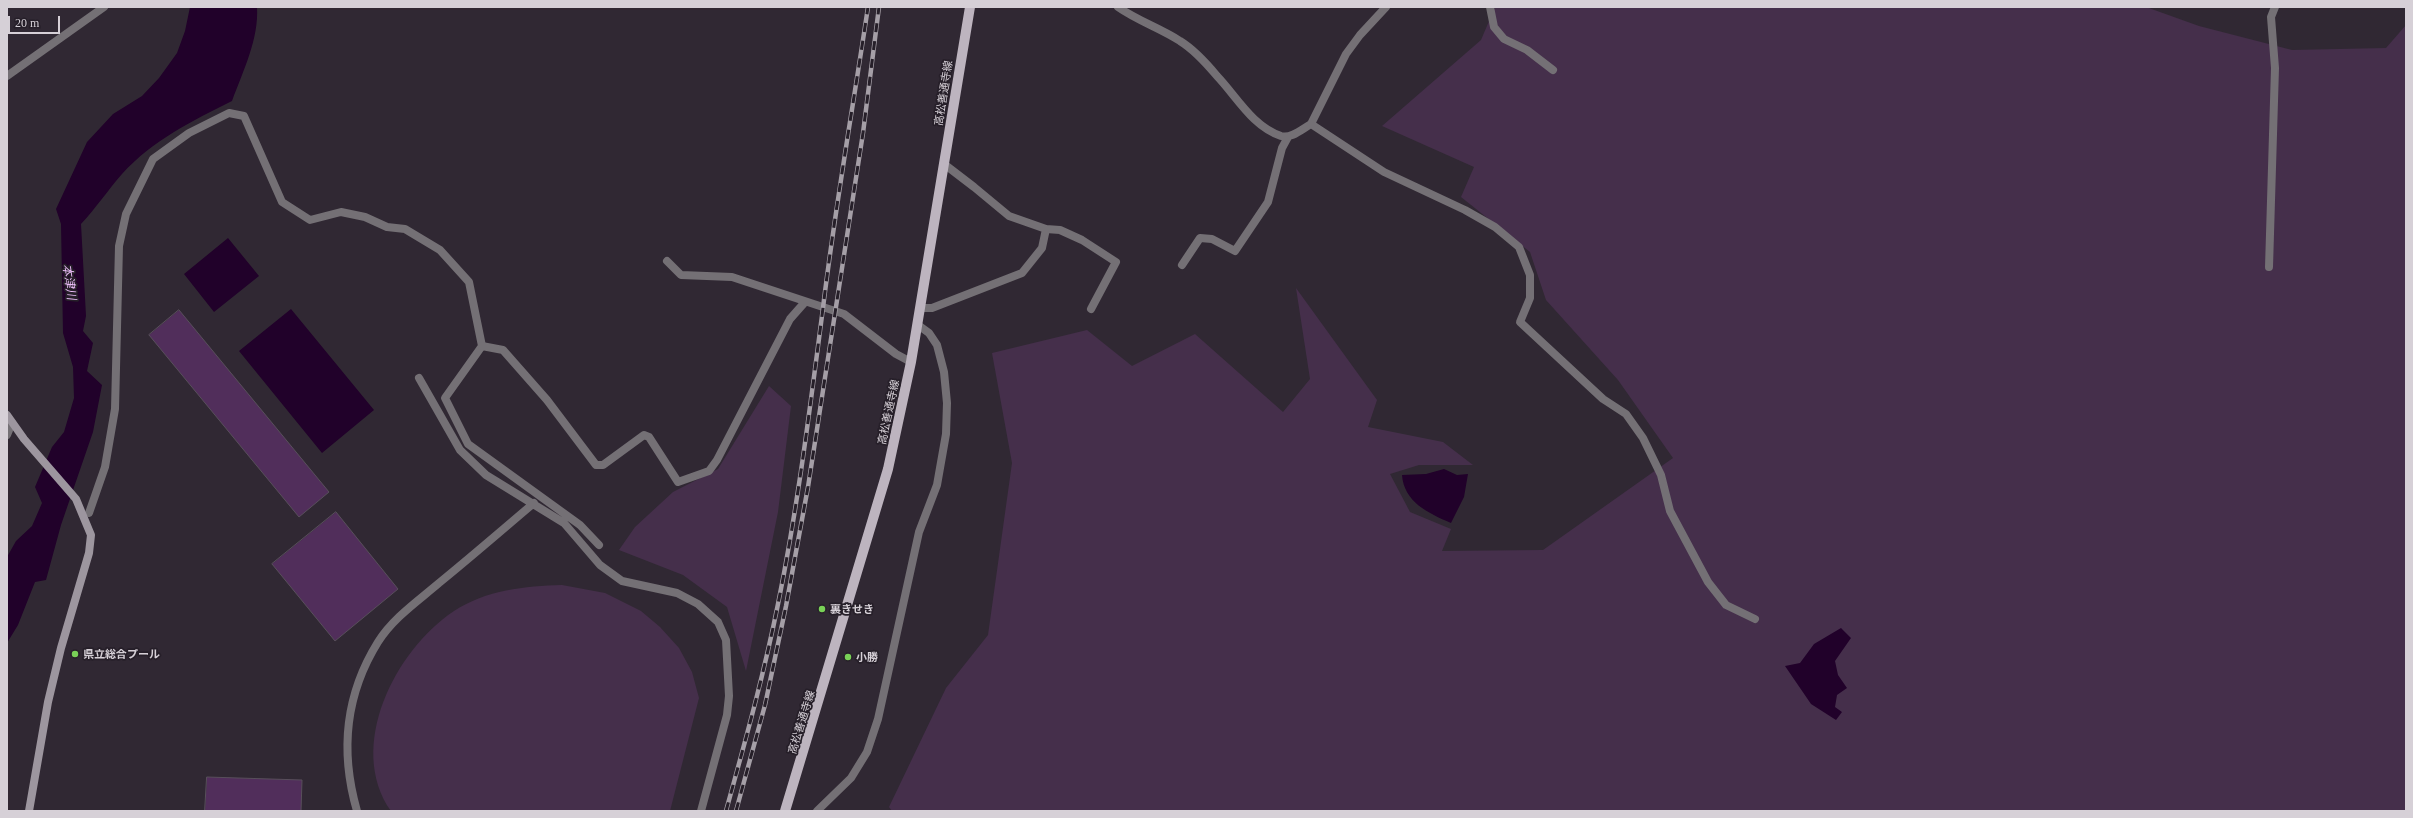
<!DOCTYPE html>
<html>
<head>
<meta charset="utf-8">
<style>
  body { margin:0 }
  #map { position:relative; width:2413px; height:818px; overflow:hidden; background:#302833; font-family:Georgia,serif }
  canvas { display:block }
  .frame { position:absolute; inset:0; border:8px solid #d6d0d7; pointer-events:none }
  .scale { position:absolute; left:8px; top:16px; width:52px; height:18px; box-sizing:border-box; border:2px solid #d6d0d7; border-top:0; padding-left:5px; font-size:12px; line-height:14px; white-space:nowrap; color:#d6d0d7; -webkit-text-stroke:3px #261f29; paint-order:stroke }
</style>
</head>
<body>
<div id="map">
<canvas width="2413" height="818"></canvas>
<div class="frame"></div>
<div class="scale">20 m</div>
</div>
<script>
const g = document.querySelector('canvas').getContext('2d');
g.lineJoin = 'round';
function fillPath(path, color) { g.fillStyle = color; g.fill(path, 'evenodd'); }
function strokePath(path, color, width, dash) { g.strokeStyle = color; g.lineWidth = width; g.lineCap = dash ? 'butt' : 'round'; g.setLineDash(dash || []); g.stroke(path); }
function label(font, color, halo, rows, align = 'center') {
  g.font = font + ' Georgia,"Noto Sans JP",serif'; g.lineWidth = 3.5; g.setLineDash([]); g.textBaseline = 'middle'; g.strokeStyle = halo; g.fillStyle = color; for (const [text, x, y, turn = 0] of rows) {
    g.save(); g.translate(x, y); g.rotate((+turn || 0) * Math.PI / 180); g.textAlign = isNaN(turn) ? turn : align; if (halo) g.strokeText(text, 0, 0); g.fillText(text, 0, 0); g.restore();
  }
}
fillPath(new Path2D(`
  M 1495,7 L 2146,7 L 2199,26 L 2292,50 L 2386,48 L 2406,25 L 2406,811 L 892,811 L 889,807 L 946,688 L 988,635 L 1012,463 L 992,353 L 1087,330 L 1132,366 L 1195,334 L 1283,412 L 1310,379 L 1296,288 L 1377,400 L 1368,427 L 1443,442 L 1473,465 L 1419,465 L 1390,474 L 1410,512 L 1451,529 L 1442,551 L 1543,550 L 1673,458 L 1618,380 L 1546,300 L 1530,252 L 1461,197 L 1474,167 L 1382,126 L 1481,40 Z
  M 769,386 L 791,406 L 778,512 L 746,671 L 727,607 L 683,575 L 619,550 L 635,527 L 673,492 L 718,469 Z
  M 562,585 L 605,593 L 641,611 L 660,627 L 679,648 L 692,672 L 699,698 L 670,811 L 391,811 C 346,747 395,650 454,611 C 486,590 525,586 562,585 Z`), '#452f4b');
fillPath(new Path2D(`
  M 190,7 L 257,7 C 259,39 243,71 232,101 C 192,121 153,140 122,174 C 108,190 96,208 81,224 L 86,316 L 83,331 L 93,343 L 87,371 L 102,385 L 93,432 L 61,525 L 46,580 L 35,582 L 18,625 L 7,643 L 7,557 L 16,541 L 32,526 L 42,503 L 35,487 L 52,447 L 64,432 L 74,398 L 73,367 L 63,333 L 61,224 L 56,209 L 87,142 L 113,114 L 142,96 L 159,78 L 177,53 L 185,31 Z
  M 228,238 L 259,276 L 214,312 L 184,274 Z
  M 291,309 L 374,410 L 322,453 L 239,351 Z
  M 1444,469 L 1457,475 L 1468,474 L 1464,497 L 1451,523 C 1428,513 1404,502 1402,475 L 1426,474 Z
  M 1841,628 L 1851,638 L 1835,661 L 1838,675 L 1847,688 L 1837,695 L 1835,707 L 1842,712 L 1836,720 L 1811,704 L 1785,666 L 1800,663 L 1814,644 Z`), '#21012a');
const building = new Path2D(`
  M 179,310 L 329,492 L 299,517 L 149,335 Z
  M 336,512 L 398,589 L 335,641 L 272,564 Z
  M 207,777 L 302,780 L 301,811 L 205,811 Z`);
fillPath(building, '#512e5b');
strokePath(building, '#584f5b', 1);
strokePath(new Path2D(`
  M 419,378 L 460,450 L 486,475 L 564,523 L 600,565 L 622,581 L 677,593 L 698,604 L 718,622 L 726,640 L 729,696 L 727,715 L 701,811
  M 89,513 L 105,467 L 115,409 L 119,246 L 126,214 L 153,159 L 189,133 L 229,113 L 244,116 L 282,202 L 310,220 L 341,212 L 365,217 L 387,227 L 405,229 L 440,250 L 469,282 L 482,346 L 445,398 L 468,444 L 580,525 L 599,545
  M 357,811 C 340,752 345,695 378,642 C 393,618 418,601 439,583 C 471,557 502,530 534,503`), '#747075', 8);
strokePath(new Path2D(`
  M 1118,7 C 1138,21 1160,28 1180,41 C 1193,49 1207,64 1217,76 C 1237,97 1252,126 1281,136 C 1291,139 1302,129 1311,124 L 1384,172 L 1465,210 L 1495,227 L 1519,247 L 1530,275 L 1530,298 L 1520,322 L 1603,399 L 1626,414 L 1643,438 L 1661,475 L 1670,511 L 1708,582 L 1726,605 L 1755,619
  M 1490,7 L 1494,27 L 1504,39 L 1527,50 L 1553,70
  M 7,76 L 104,7
  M 1311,124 L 1346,54 L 1360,35 L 1386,7
  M 944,164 L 974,187 L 1009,216 L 1046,229 L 1060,230 L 1082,240 L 1116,262 L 1091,309
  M 667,261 L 681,275 L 732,277 L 844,314 L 896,354 L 911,362
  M 1182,265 L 1200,238 L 1212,239 L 1235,251 L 1268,202 L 1282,148 L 1288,137
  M 2269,267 L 2275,68 L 2271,17 L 2275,7
  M 920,308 L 932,308 L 1022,273 L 1042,248 L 1046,229
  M 482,346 L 503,350 L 547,400 L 596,465 L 603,465 L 644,435 L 649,437 L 678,482 L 709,471 L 717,460 L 790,319 L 805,302
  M 7,435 L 12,423
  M 817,811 L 851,778 L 867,752 L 878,719 L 919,532 L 937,485 L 946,434 L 947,403 L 944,372 L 937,345 L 929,333 L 918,325`), '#747075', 8);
strokePath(new Path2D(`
  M 7,415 L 24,439 L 76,499 L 91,535 L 89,553 L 61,648 L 48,702 L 29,811`), '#9d969f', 8);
strokePath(new Path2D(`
  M 785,811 L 888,469 L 911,362 L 970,7`), '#bdb4bf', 10);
const rail = new Path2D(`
  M 726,811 C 745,742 764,674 778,604 C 798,506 810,407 823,308 C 835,208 853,107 868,7
  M 736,811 L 765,705 L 786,606 L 808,487 L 863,133 L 879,7`);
strokePath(rail, '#a59fa7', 4.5);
strokePath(rail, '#261f29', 3, [9]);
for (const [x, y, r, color] of [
  [822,609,4,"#79d157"],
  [75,654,4,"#79d157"],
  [848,657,4,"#79d157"]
]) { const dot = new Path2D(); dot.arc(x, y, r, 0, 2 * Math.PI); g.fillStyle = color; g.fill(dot); strokePath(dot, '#261f29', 1.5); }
label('11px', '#d6d0d7', '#261f29', [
  ["高松善通寺線",943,93,-81],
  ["高松善通寺線",888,412,-78],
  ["高松善通寺線",801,722,-73]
]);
label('bold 11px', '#d6d0d7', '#261f29', [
  ["裏きせき",830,609],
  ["県立総合プール",83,654],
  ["小勝",856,657]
], 'left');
label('italic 12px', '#e8bbf6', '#261f29', [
  ["本津川",70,282,82]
]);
</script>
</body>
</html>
